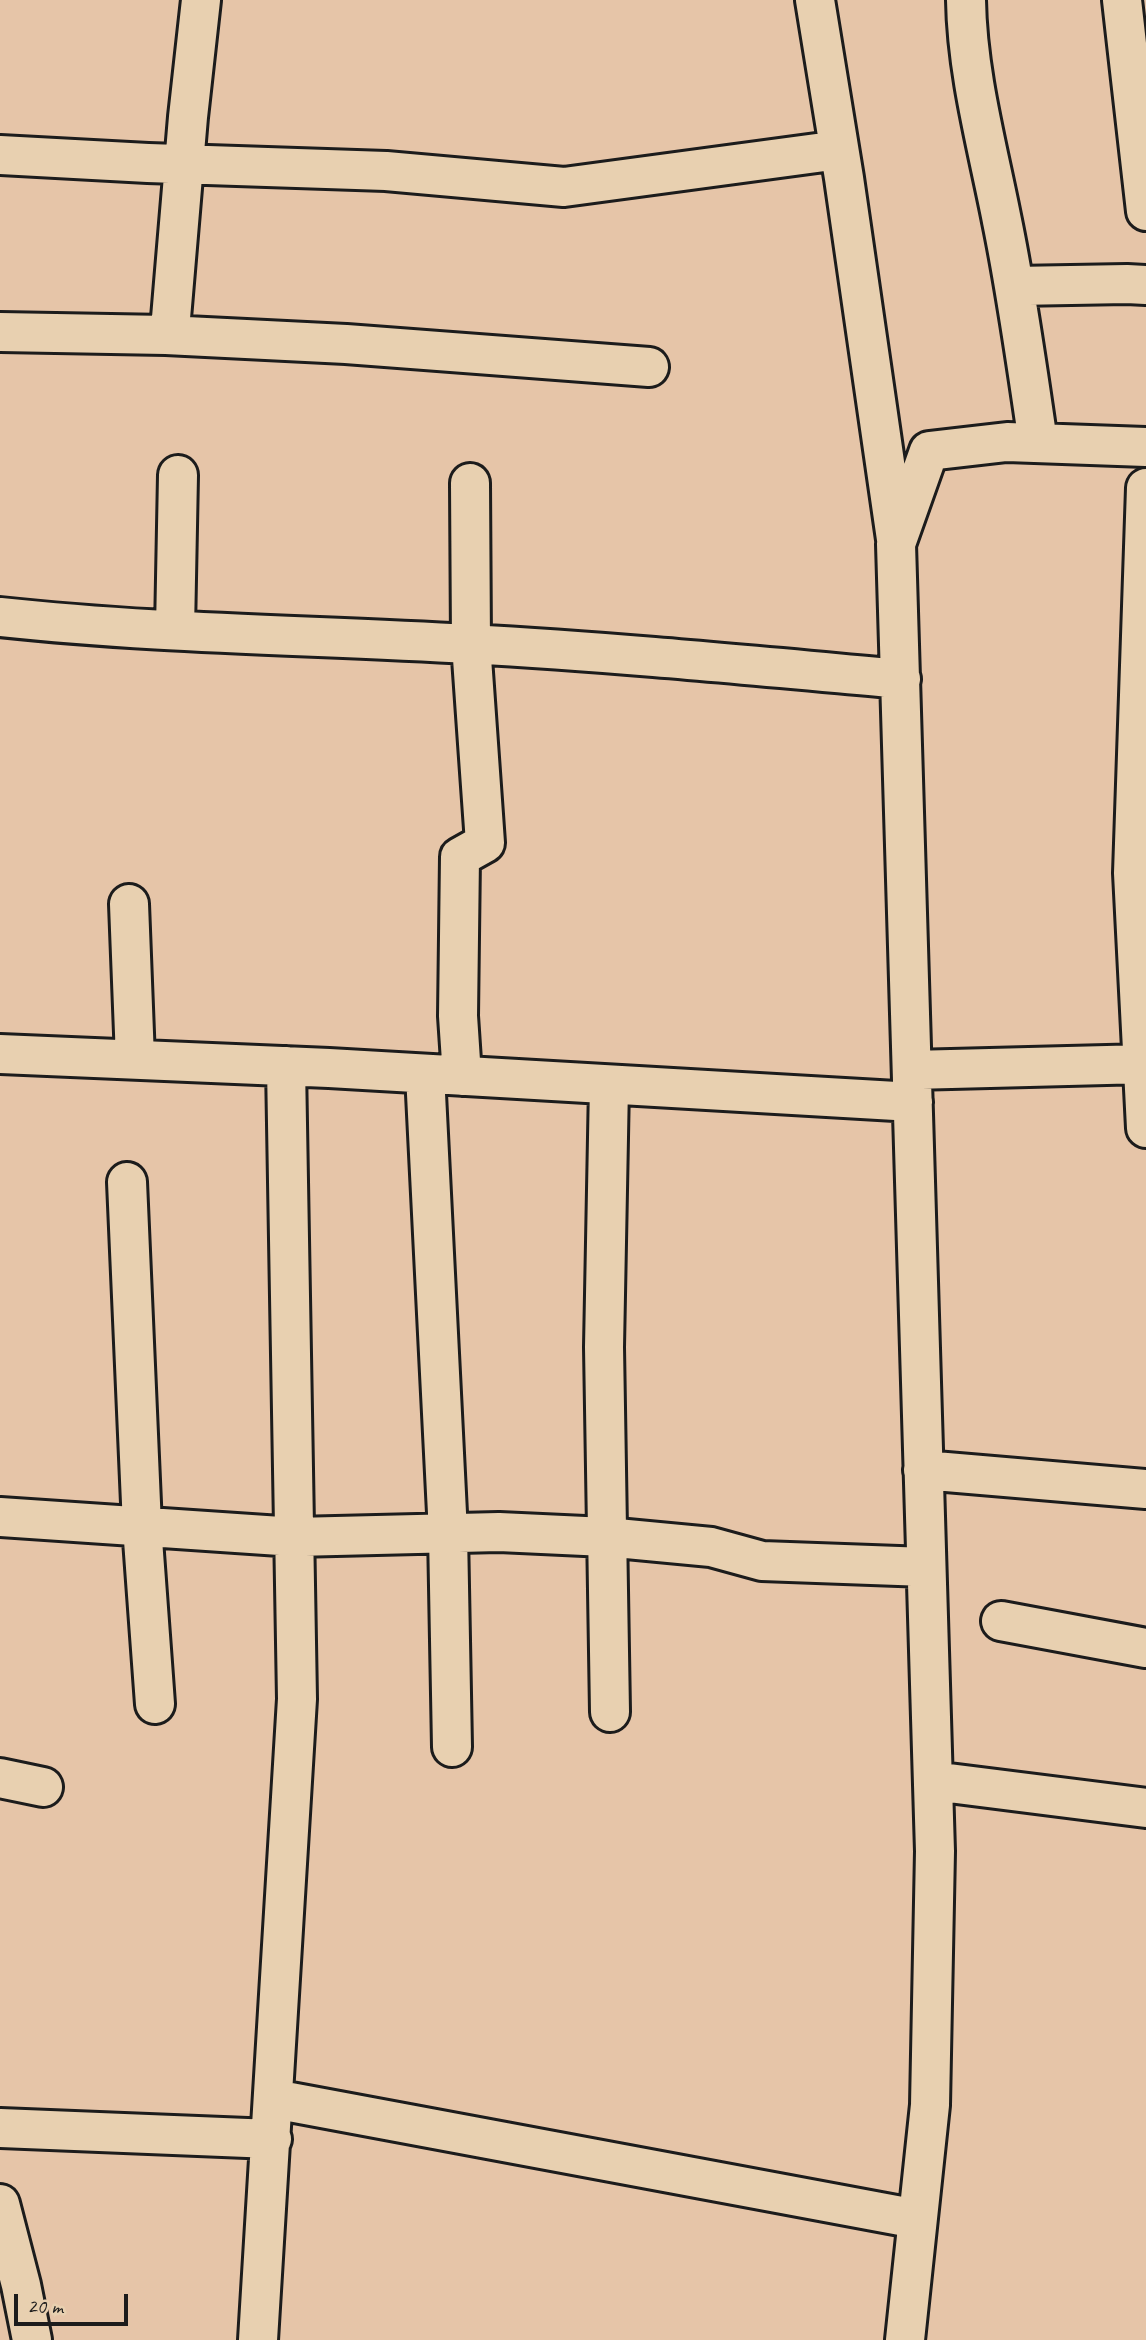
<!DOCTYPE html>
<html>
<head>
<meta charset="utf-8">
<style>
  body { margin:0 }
  #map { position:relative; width:1146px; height:2340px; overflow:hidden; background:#e6c5a8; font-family:Caveat,sans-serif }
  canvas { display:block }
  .scale { position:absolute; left:14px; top:2294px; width:114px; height:32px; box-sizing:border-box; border:4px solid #1c1c1c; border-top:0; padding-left:9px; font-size:21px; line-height:24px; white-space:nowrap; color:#1c1c1c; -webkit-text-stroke:5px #e8d0b0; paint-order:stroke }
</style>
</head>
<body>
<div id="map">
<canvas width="1146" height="2340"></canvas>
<div class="scale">20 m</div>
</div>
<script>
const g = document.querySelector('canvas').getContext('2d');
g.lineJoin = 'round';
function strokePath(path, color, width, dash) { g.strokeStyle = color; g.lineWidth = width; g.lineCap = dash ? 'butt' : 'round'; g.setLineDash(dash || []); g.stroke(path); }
const minor = new Path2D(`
  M 815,0 L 844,178 L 896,539
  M 966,0 C 967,74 988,149 1002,221 C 1017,294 1027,368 1038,442
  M 1122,0 L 1146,211
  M 0,155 L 148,163 L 386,171 L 564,187 L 839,150
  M 1015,286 L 1127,284 L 1146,285
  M 0,332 L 166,335 L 346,344 L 649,367
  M 166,335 L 171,318 L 188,117 L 201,0
  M 1146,488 L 1133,873 L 1146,1128
  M 0,617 C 156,634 313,635 469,644 C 613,652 757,666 901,679
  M 175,630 L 178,475
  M 129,904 L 135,1059
  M 0,1054 L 329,1068 L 913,1102
  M 912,1070 L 1146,1064
  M 425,1074 L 448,1533 L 452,1747
  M 462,1076 L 458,1016 L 460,857 L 485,843 L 471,644 L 470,483
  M 609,1085 L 604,1347 L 610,1712
  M 127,1182 L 142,1526 L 155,1704
  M 923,1470 L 1146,1489
  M 0,1517 L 295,1537 L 499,1532 L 606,1537 L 711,1547 L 762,1561 L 926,1567
  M 1001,1621 L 1146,1648
  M 0,1778 L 43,1787
  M 933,1781 L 1146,1808
  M 274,2099 L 917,2219
  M 0,2128 L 272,2139
  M 0,2204 L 21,2285 L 32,2340
  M 258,2340 L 297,1699 L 286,1066
  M 905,2340 L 930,2105 L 935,1851 L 896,544 L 929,451 L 1007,442 L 1146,447`);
strokePath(minor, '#1c1c1c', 44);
strokePath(minor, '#e8d0b0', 38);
</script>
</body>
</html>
